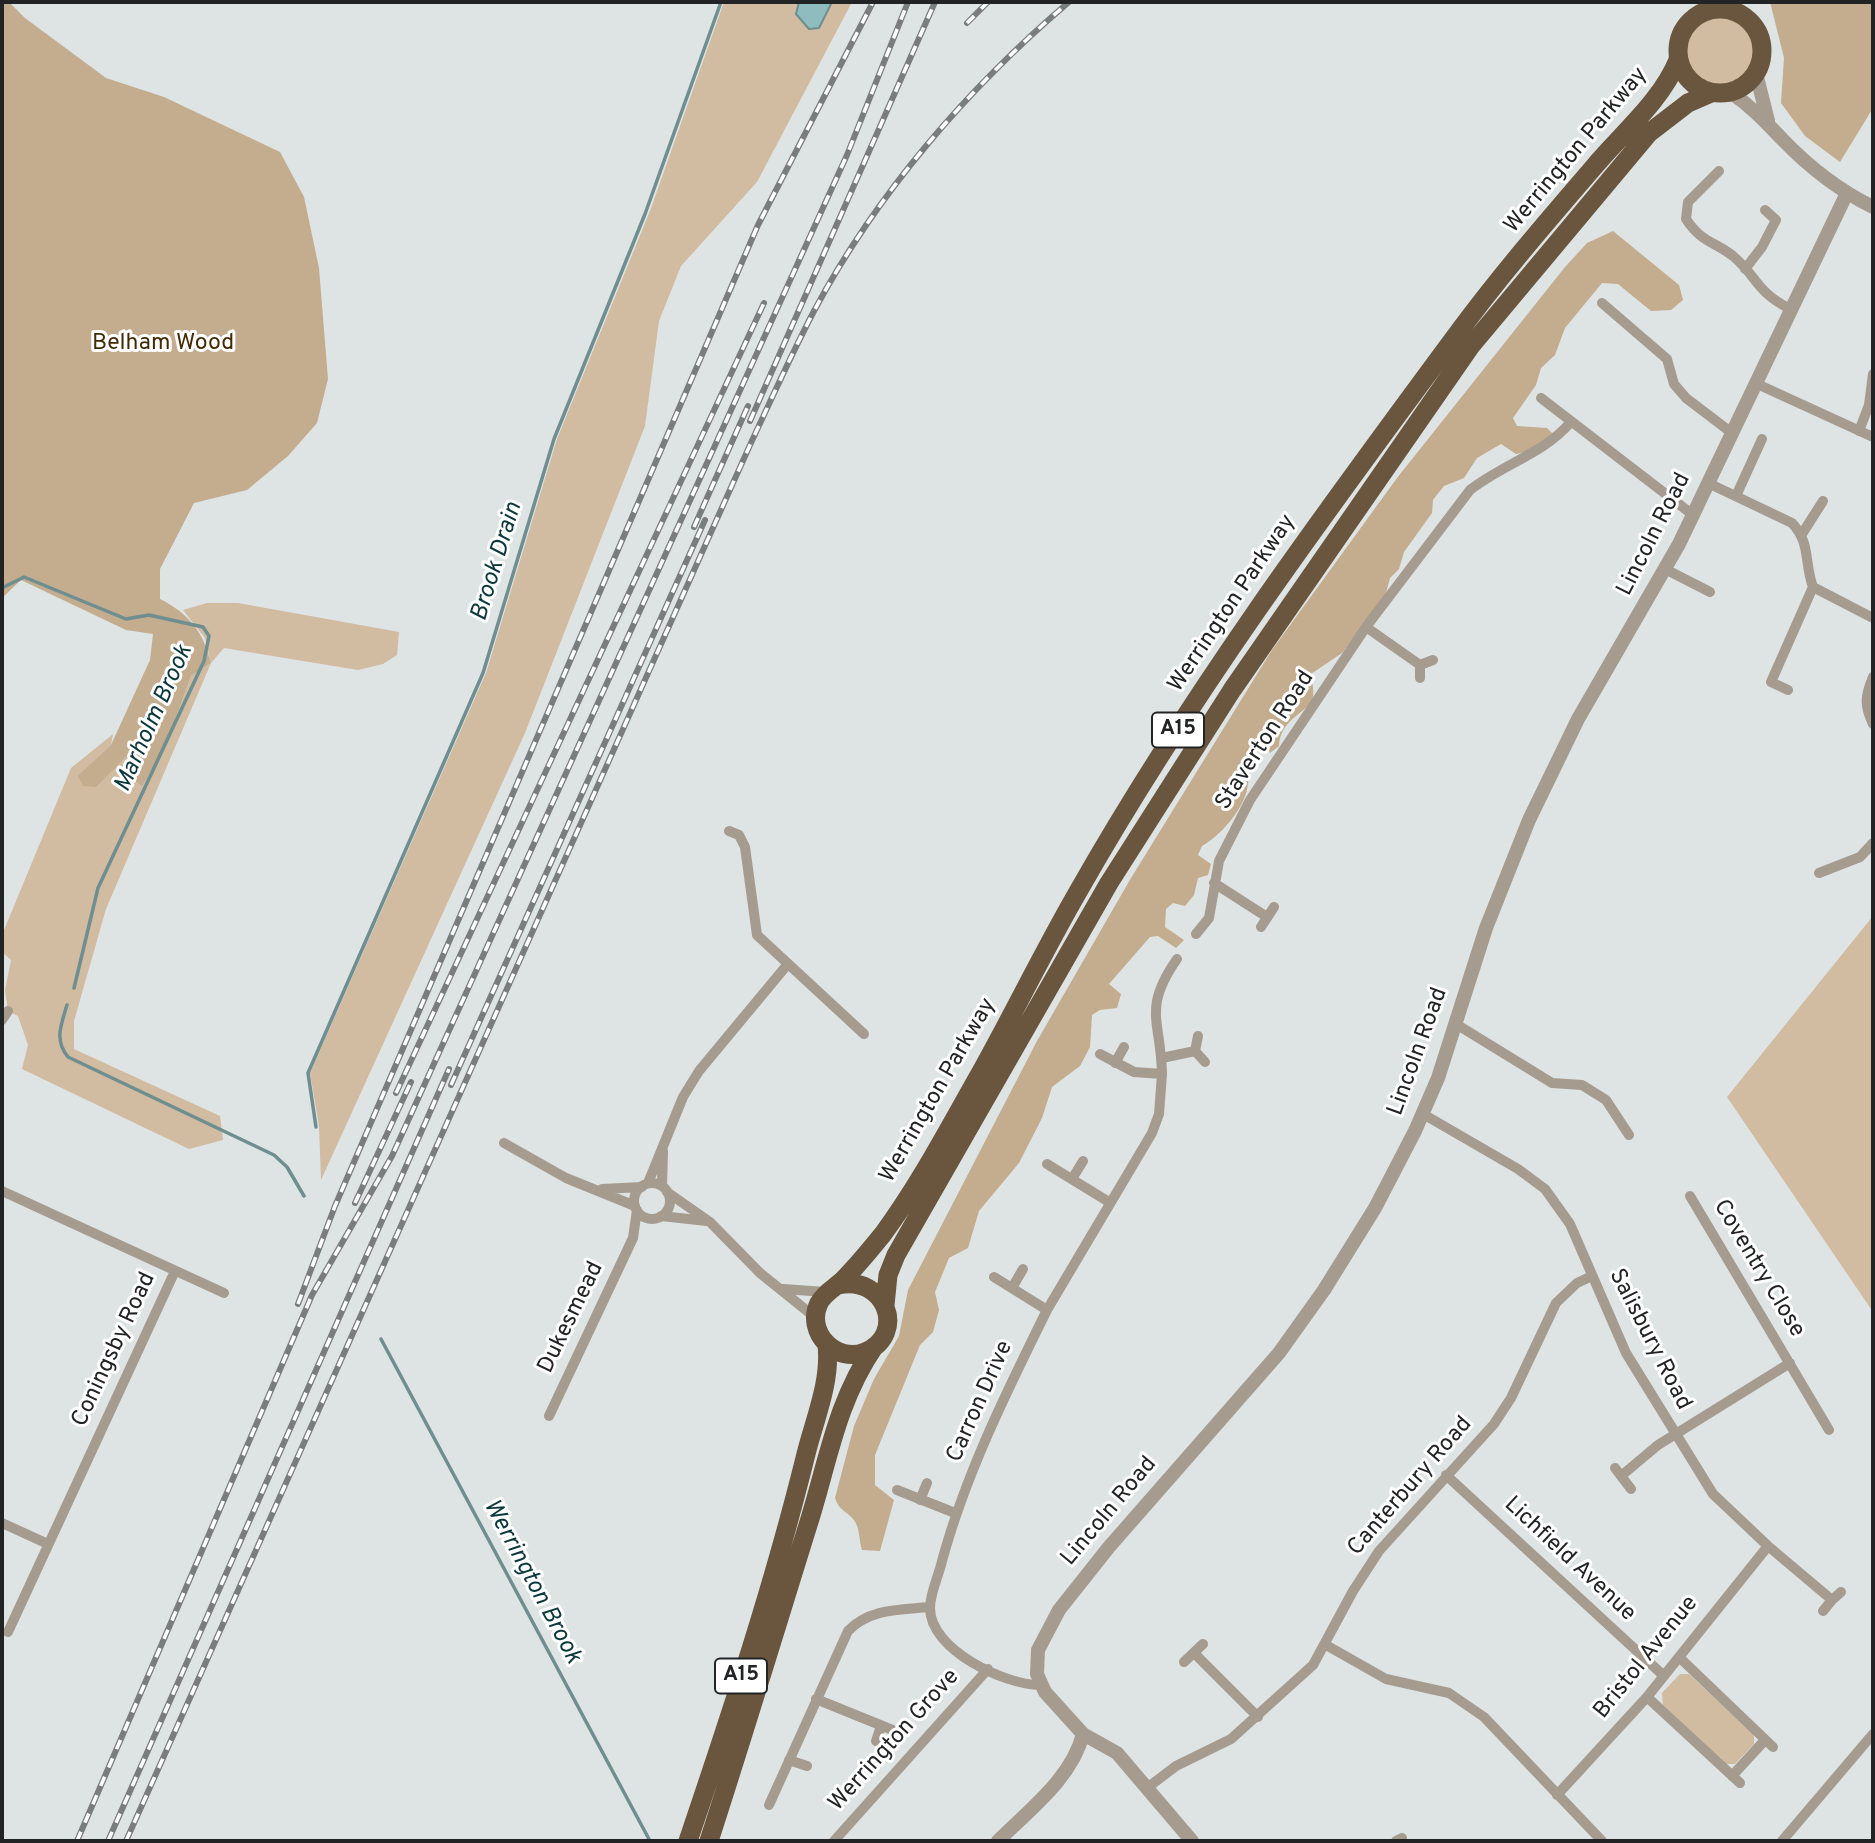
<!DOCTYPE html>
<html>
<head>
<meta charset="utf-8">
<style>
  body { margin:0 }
  #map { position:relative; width:1875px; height:1843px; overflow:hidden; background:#dee3e4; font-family:Overpass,sans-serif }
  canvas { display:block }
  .frame { position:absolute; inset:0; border:4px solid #222324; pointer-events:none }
</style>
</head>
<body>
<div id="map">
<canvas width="1875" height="1843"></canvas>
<div class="frame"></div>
</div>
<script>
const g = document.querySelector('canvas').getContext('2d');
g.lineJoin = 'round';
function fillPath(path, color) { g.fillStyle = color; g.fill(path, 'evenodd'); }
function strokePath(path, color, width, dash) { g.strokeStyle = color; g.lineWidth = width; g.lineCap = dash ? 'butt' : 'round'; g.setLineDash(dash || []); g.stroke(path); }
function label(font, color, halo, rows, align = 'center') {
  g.font = font + ' Overpass,sans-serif'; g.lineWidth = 6; g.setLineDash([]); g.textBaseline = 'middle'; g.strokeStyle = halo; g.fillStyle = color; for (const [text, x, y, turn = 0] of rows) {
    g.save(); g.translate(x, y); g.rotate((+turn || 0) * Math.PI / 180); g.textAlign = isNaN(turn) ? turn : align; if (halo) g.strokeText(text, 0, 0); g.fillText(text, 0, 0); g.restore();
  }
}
fillPath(new Path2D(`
  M 724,2 L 852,2 L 757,182 L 681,266 L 659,321 L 645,426 L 525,733 L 321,1180 L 319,1126 L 310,1073 L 486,673 L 557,439 L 650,211 Z
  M1687 51a33 33 0 1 1 66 0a33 33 0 1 1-66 0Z
  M 207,603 L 238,603 L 399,632 L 397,655 L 383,664 L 358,670 L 224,648 L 211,663 L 106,909 L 74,1021 L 74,1049 L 220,1116 L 223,1140 L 189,1149 L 22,1069 L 28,1045 L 18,1016 L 8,1011 L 5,990 L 11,960 L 2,952 L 2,935 L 71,768 L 113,734 L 111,745 L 78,775 L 96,786 L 131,752 L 139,757 L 166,746 L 191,676 L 211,663 L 205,638 L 183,610 Z
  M 1873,916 L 1873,1312 L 1727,1097 Z
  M 1680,1674 L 1689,1674 L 1754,1735 L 1754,1744 L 1735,1764 L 1726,1764 L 1663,1705 L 1662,1693 Z`), '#d1bba1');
fillPath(new Path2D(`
  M 2,2 L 9,2 L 25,18 L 106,78 L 164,97 L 280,152 L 304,197 L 319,268 L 328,379 L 317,423 L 288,456 L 247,490 L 194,503 L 160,569 L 160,599 C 189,614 203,631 211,663 L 191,676 L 166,746 L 142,786 L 130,777 L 139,757 L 131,752 L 96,787 L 83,786 L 78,775 L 111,745 L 150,660 L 153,634 L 126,630 L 21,580 L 2,598 Z
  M 1770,2 L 1873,2 L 1873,108 L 1840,162 L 1805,136 L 1781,103 L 1784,58 Z
  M 1613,231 L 1679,285 L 1683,300 L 1671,310 L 1651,311 L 1618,284 L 1602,283 L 1565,328 L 1555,355 L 1541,368 L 1536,385 L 1513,418 L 1517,426 L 1547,428 L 1552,433 C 1543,448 1532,451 1516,454 L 1501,444 L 1477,458 L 1464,478 L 1444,486 L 1433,500 L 1432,513 L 1404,552 L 1399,569 L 1390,578 L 1386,593 L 1377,607 L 1342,653 L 1311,674 C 1312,681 1314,690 1313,697 C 1309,713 1280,718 1279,746 L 1270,753 L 1266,745 L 1259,746 C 1251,761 1250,773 1247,790 C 1242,811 1220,836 1202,846 L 1198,855 L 1211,864 L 1208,875 L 1198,878 L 1194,895 L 1185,906 L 1173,903 L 1166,909 L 1165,927 L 1184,940 L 1176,948 L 1158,936 L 1150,937 L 1109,984 L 1121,994 L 1117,1008 L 1100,1010 L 1092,1015 L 1090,1047 L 1080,1066 L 1052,1087 L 1042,1118 L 1019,1163 L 979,1211 L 968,1248 L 949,1258 L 935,1292 L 939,1310 L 933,1332 L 920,1345 L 875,1455 L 875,1485 L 894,1500 L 880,1551 L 862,1550 C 859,1541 860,1528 854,1520 C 847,1511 839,1511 835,1498 L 854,1426 L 874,1379 L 899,1336 L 908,1290 L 1037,1041 L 1131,878 L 1272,650 L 1397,478 L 1565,267 L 1587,243 Z`), '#c4ac8f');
const water = new Path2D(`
  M 799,2 L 832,2 L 819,28 L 809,29 L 796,14 Z`);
fillPath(water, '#8ebcbf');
strokePath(water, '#6e8e90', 2);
strokePath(new Path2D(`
  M 2,588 L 24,577 L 126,619 L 149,615 L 203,627 L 209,636 L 204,661 L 98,888 L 74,988
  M 67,1005 C 61,1025 54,1040 68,1057 L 274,1155 L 287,1167 L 304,1196
  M 316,1127 L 308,1073 L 483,673 L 554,439 L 645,214 L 721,2
  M 381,1339 L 650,1841`), '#6e8e90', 3.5);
strokePath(new Path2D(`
  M 1719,171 L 1688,202 L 1686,219 C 1702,243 1714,241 1733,256 C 1758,277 1755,291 1790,309
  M 1745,269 L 1762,247 L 1776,220 L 1765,210
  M 1602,303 L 1667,359 L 1674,384 L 1686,398 L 1732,433
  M 1755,383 L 1873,437
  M 1541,398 L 1693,515
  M 1859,431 L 1869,405 L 1873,374
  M 1708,483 L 1792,523 C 1811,543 1804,563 1813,587 L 1873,618
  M 1736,496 L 1762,439
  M 1802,534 L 1823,501
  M 1665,569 L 1710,592
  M 1366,627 L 1420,665
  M 1873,677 C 1865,696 1864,705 1873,724
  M 1420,678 L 1420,665 L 1433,660
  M 1788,690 L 1771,682 L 1813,587
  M 729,831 L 739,835 L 745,847 L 757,935 L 864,1034
  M 1819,873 L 1860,857 L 1873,843
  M 1214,883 L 1267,917
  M 1261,927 L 1274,907
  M 1196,934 L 1209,918 L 1219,861 L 1250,800 L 1366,627 L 1470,490 C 1503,464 1543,454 1570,423
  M 2,1020 L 8,1011
  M 1456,1024 L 1552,1083 L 1582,1085 L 1606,1100 L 1629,1135
  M 1198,1036 L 1195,1051 L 1205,1062
  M 1162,1058 L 1195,1051
  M 1115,1063 L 1124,1047
  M 1162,1074 C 1161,1021 1142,1009 1177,959
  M 1423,1114 L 1518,1169 L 1545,1189 L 1570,1224 L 1626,1353 L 1713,1494 L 1768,1546 L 1832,1600 L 1841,1592
  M 504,1143 L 566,1178 L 635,1206
  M 1047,1164 L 1109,1202
  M 1072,1179 L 1083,1161
  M 648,1183 L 683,1097 L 699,1071 L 787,965
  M634 1201a18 18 0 1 1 36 0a18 18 0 1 1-36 0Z
  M 662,1186 L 663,1151
  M 602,1189 L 642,1187
  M 2,1191 L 224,1293
  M 667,1192 L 710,1222 L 760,1273 L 816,1318
  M 1690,1196 L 1829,1430
  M 661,1216 L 707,1221
  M 994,1277 L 1047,1310 C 1007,1391 966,1473 942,1561 C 939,1575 930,1593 930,1608 C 930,1650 1005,1685 1040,1685
  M 1012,1288 L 1023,1269
  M 783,1289 L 826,1292
  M 1047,1310 L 1152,1133 L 1159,1114 L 1162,1074 L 1134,1072 L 1100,1054
  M 549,1416 L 633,1238 L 637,1210
  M 1615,1468 L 1631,1489
  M 1446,1475 L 1664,1676
  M 1621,1476 L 1658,1445 L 1790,1363
  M 897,1490 L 955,1513
  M 920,1500 L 927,1483
  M 2,1523 L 48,1544
  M 1823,1611 L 1832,1600
  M 8,1632 L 175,1271
  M 1326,1645 L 1386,1679 L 1449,1693 L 1484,1717 L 1602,1841
  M 1195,1654 L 1258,1717
  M 1679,1657 L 1773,1747
  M 1184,1662 L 1203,1644
  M 1647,1697 L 1740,1783
  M 816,1699 L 895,1731
  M 876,1741 L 881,1726
  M 789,1760 L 807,1766
  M 1732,1776 L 1765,1740
  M 1147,1788 L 1176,1766 L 1231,1739 L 1313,1665 L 1353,1591 L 1379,1551 L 1494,1424 L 1511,1398 L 1556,1303 L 1577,1283 L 1592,1276
  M 1557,1795 L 1647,1697 L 1768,1546
  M 769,1805 L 848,1631 C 870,1608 900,1610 930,1607
  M 834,1841 L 988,1669
  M 1396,1841 L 1402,1838
  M 1782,1841 L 1873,1734`), '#a69b8f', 10);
strokePath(new Path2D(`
  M 1756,73 L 1768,121
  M 1730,92 C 1751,106 1765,121 1782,139 C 1808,166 1840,191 1873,207
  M 998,1841 C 1029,1810 1072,1778 1083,1734
  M 1192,1841 L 1117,1753 L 1083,1734 L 1045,1692 L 1037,1674 L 1038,1650 L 1059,1610 L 1109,1547 L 1279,1353 L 1324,1290 L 1375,1208 L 1415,1131 L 1438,1078 L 1486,928 L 1529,820 L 1578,719 L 1679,544 L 1847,193`), '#a69b8f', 14);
strokePath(new Path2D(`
  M1678 51a42 42 0 1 1 84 0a42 42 0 1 1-84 0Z
  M 838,1285 C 885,1274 908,1334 865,1352 C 836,1364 805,1332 819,1303 C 825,1292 835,1288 843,1280 C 858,1265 870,1250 883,1234 C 919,1185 947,1132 977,1079 C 1012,1017 1043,952 1079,890 C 1188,698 1321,518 1452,341 C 1497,279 1549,219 1599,161 C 1627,129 1662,99 1678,60
  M 885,1305 L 888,1275 L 896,1255 L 1109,883 L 1232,690 L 1470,347 L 1649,133 L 1688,103 L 1711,93
  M 688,1841 C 731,1714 774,1584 806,1454 C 815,1418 831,1382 827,1345
  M 709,1841 C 743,1736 775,1631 808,1525 C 828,1462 836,1403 874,1347`), '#6a563e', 19);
const rail = new Path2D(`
  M 967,23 L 988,2
  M 750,421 L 935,2
  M 694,527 L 748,406
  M 451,1085 L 705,520
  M 396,1093 L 764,303
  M 355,1203 L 411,1082
  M 298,1304 L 335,1206 L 758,225 L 873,2
  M 77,1841 L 312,1295 L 392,1156 L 847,155 L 908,2
  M 108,1841 L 449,1069
  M 126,1841 L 750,445 C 771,400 791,355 814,311 C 877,193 968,88 1069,2`);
strokePath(rail, '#7a7d7e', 6);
strokePath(rail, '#fff', 3.5, [10]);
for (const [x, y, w] of [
  [1178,730,52],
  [741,1676,52]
]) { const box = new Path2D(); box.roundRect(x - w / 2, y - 17.5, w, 35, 5); g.fillStyle = '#fff'; g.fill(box); strokePath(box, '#222324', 2); }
label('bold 21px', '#222324', null, [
  ["A15",1178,730],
  ["A15",741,1676]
]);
label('23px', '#222324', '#fff', [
  ["Werrington Parkway",1577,151,-50],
  ["Lincoln Road",1655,535,-63],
  ["Werrington Parkway",1233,604,-56],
  ["Staverton Road",1266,741,-57],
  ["Lincoln Road",1419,1052,-70],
  ["Werrington Parkway",939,1091,-60],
  ["Coventry Close",1758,1269,59],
  ["Dukesmead",572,1318,-64],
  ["Salisbury Road",1649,1340,63],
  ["Coningsby Road",115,1350,-65],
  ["Carron Drive",981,1402,-66],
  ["Canterbury Road",1411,1487,-49],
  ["Lincoln Road",1110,1512,-50],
  ["Lichfield Avenue",1569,1560,43],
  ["Bristol Avenue",1647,1658,-51],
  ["Werrington Grove",895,1741,-48]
]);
label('23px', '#432a04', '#fff', [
  ["Belham Wood",163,344]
]);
label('italic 24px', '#0a373b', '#fff', [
  ["Brook Drain",498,562,-73],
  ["Marholm Brook",155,719,-66],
  ["Werrington Brook",531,1582,62]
]);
</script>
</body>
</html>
